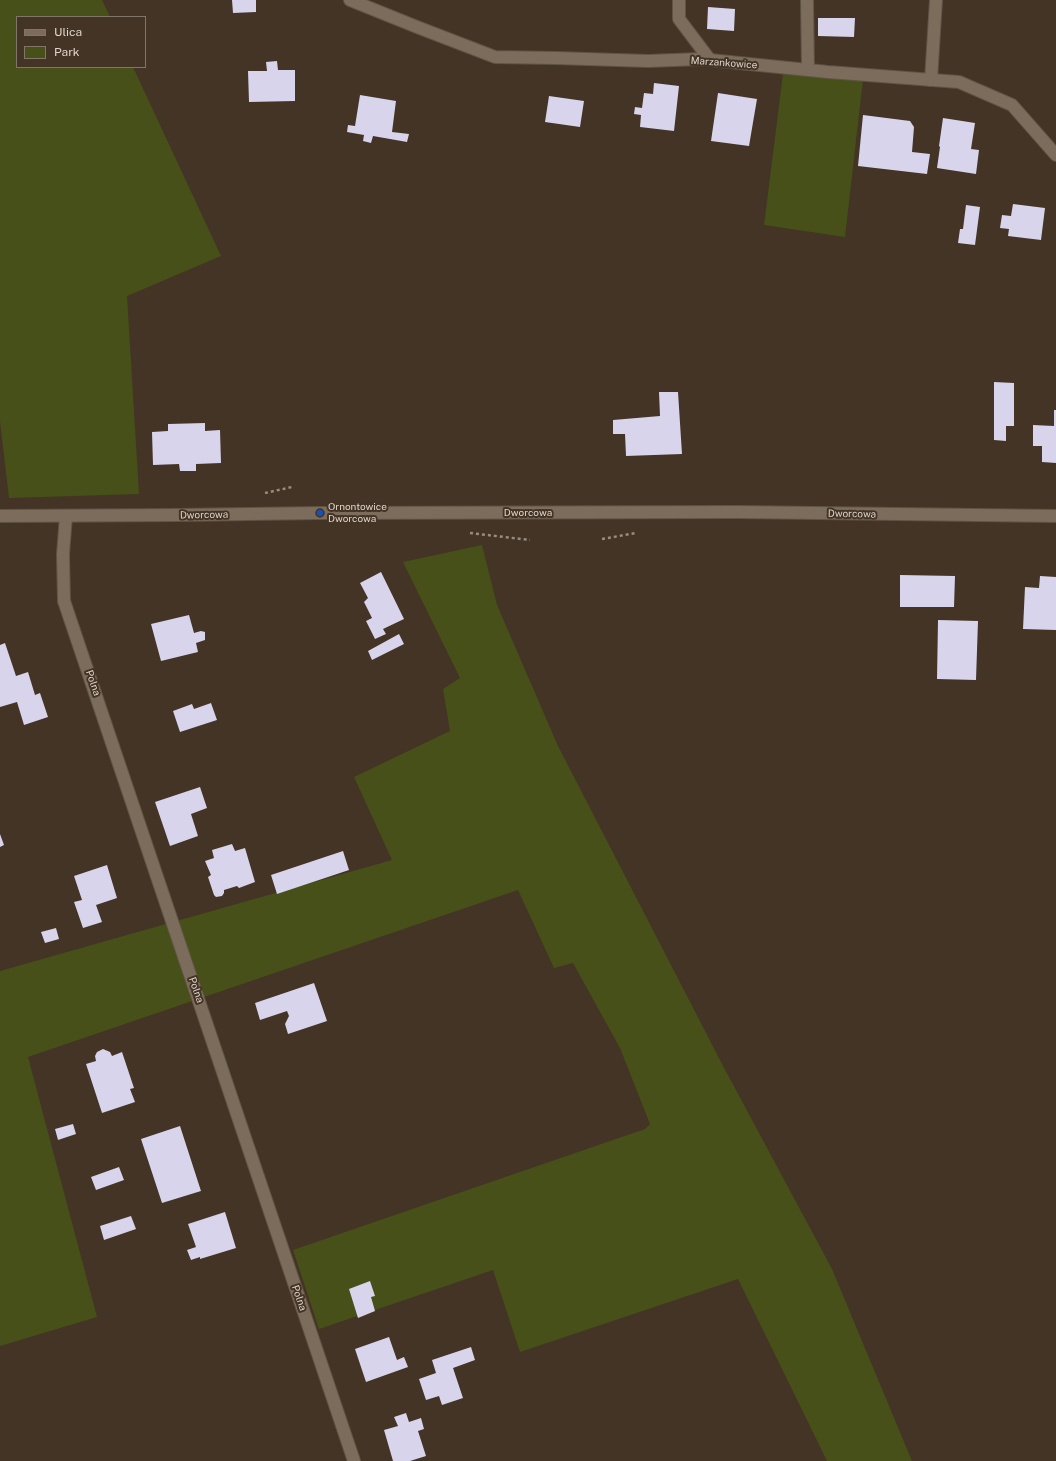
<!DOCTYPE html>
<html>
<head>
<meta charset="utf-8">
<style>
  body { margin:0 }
  #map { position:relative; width:1056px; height:1461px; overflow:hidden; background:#433425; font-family:"Public Sans",sans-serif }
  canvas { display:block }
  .legend { position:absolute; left:16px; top:16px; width:130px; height:52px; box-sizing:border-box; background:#433425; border:1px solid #817468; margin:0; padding:5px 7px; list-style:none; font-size:12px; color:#dfd5cc }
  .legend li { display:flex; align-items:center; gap:8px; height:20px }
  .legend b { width:20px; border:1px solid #817468 }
</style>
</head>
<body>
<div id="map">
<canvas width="1056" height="1461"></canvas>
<ul class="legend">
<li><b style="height:5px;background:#7c6c5c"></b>Ulica</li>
<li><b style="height:11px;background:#475019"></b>Park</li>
</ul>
</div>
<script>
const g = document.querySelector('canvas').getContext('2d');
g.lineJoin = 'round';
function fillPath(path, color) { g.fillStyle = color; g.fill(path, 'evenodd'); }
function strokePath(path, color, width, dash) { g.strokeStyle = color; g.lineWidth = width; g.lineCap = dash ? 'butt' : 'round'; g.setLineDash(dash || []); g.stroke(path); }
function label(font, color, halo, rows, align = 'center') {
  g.font = font + ' "Public Sans",sans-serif'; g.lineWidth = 4; g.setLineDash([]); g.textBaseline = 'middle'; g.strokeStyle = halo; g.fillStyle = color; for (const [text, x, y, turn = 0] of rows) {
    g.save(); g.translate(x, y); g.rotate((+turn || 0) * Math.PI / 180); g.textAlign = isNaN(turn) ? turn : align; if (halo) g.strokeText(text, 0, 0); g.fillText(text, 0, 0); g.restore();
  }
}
fillPath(new Path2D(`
  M 0,0 L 102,0 L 110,17 L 17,17 L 17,67 L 133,67 L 221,256 L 127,296 L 139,494 L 9,498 L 0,421 Z
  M 783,74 L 863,79 L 845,237 L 764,225 Z
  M 482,545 L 497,605 L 558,746 L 722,1064 L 832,1269 L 912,1461 L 827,1461 L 738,1279 L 520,1352 L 493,1270 L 319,1329 L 293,1250 L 645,1129 L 650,1124 L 620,1048 L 573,963 L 554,968 L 518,890 L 28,1057 L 97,1317 L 0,1346 L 0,971 L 392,860 L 354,777 L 450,731 L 443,689 L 460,678 L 403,562 Z`), '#475019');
fillPath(new Path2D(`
  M 232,0 L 256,0 L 256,12 L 233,13 Z
  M 708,7 L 735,9 L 734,31 L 707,29 Z
  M 818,18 L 855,18 L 854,37 L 818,36 Z
  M 277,61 L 278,70 L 295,70 L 295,101 L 249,102 L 248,71 L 267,71 L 266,62 Z
  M 654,83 L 679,86 L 674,131 L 640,127 L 641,115 L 634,114 L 635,107 L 642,108 L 644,93 L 653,94 Z
  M 718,93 L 757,99 L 749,146 L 711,141 Z
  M 360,95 L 396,101 L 392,132 L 409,134 L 407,142 L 373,136 L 371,143 L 363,141 L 364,135 L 347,132 L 348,125 L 355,126 Z
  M 549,96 L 584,101 L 580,127 L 545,122 Z
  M 863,115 L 910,121 L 914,127 L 912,152 L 930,154 L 927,174 L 858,166 Z
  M 943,118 L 975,123 L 971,149 L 979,150 L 976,174 L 937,168 L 940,147 L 939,146 Z
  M 1013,204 L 1045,208 L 1041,240 L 1008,236 L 1009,229 L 1000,228 L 1002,215 L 1011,216 Z
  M 966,205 L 980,207 L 975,245 L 958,243 L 960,229 L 963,229 Z
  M 994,382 L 1014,383 L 1014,426 L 1006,426 L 1006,441 L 994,440 Z
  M 659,392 L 678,392 L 682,454 L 626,456 L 625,434 L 613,434 L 613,420 L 660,416 Z
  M 1054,410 L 1056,410 L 1056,463 L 1042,462 L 1042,446 L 1033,446 L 1033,425 L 1054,426 Z
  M 205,423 L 205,431 L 220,430 L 221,463 L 196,464 L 196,471 L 180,471 L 179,464 L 153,465 L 152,432 L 168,431 L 168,424 Z
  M 381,572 L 404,619 L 383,629 L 386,634 L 375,639 L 366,621 L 372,618 L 364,602 L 368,598 L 360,583 Z
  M 900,575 L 955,576 L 954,607 L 900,607 Z
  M 1040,576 L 1056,577 L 1056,630 L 1023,629 L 1025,587 L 1039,588 Z
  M 189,615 L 194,633 L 201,631 L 205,632 L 205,640 L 196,643 L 198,652 L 161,661 L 151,624 Z
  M 938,620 L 978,621 L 976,680 L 937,679 Z
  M 399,634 L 404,644 L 372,660 L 368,651 Z
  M 5,643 L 16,676 L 28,672 L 35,695 L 40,693 L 48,717 L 24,725 L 17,702 L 0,707 L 0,645 Z
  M 211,703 L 217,720 L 180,732 L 173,711 L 192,704 L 194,709 Z
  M 200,787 L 207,808 L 191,814 L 198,836 L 170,846 L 155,802 Z
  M 0,834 L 4,845 L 0,847 Z
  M 232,844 L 235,851 L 245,848 L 255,882 L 239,888 L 237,886 L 224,890 L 224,893 L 222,896 L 216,897 L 214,895 L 208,877 L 211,875 L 205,861 L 214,858 L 212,850 Z
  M 343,851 L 349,870 L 277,894 L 271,875 Z
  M 107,865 L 117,898 L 96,905 L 102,922 L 83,928 L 74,902 L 82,900 L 74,876 Z
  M 56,928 L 59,939 L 45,943 L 41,932 Z
  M 314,983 L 327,1021 L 288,1034 L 285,1024 L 289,1016 L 287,1011 L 260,1020 L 255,1003 Z
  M 103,1049 L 110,1052 L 112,1056 L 122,1052 L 134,1088 L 130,1089 L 135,1102 L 102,1113 L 86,1064 L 96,1061 L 95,1056 L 97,1052 Z
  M 73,1124 L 76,1134 L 58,1140 L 55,1129 Z
  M 180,1126 L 201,1191 L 162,1203 L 141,1139 Z
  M 119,1167 L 124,1180 L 96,1190 L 91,1177 Z
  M 225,1212 L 236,1248 L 200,1259 L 200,1257 L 191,1260 L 187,1250 L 196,1247 L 188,1224 Z
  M 131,1216 L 136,1229 L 104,1240 L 100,1226 Z
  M 370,1281 L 375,1296 L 371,1297 L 375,1311 L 358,1318 L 349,1289 Z
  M 389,1337 L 397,1360 L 404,1357 L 408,1367 L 366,1382 L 355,1349 Z
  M 471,1347 L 475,1360 L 453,1368 L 463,1398 L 442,1405 L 439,1396 L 426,1400 L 419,1379 L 436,1373 L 432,1360 Z
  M 406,1413 L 409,1422 L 421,1418 L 424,1429 L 418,1431 L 426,1456 L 410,1461 L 393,1461 L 384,1430 L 398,1426 L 394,1417 Z`), '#d8d4ec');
const service = new Path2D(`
  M 679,0 L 679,19 L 710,60
  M 807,0 L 808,70
  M 931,80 L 936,0`);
const minor = new Path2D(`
  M 350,0 L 417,27 L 495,57 L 556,58 L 648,61 L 700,59 L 828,72 L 959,82 L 1012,105 L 1056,155
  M 66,516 L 63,554 L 64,601 L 354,1461`);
const tertiary = new Path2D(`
  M 0,516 L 178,515 L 320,513 L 738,512 L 1056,516`);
strokePath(service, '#605346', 14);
strokePath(minor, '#605346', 14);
strokePath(tertiary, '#605346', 14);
strokePath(new Path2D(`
  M 265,493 L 292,487
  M 470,533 L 530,540
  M 602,539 L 636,533`), '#988b80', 2.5, [3, 3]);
strokePath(service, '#7c6c5c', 12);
strokePath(minor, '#7c6c5c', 12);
strokePath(tertiary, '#7c6c5c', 12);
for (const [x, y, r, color] of [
  [320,513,4,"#1a4fb4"]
]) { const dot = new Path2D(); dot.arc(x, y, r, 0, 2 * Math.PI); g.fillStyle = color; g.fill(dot); strokePath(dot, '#433425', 1.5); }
label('10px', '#dfd5cc', '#433425', [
  ["Marzankowice",724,63,4],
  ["Dworcowa",528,513],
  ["Dworcowa",852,514,1],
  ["Dworcowa",204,515,-1],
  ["Polna",93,683,71],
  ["Polna",196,990,71],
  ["Polna",299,1298,71]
]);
label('10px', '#dfd5cc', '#433425', [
  ["Ornontowice",328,507],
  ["Dworcowa",328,519]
], 'left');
</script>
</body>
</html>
